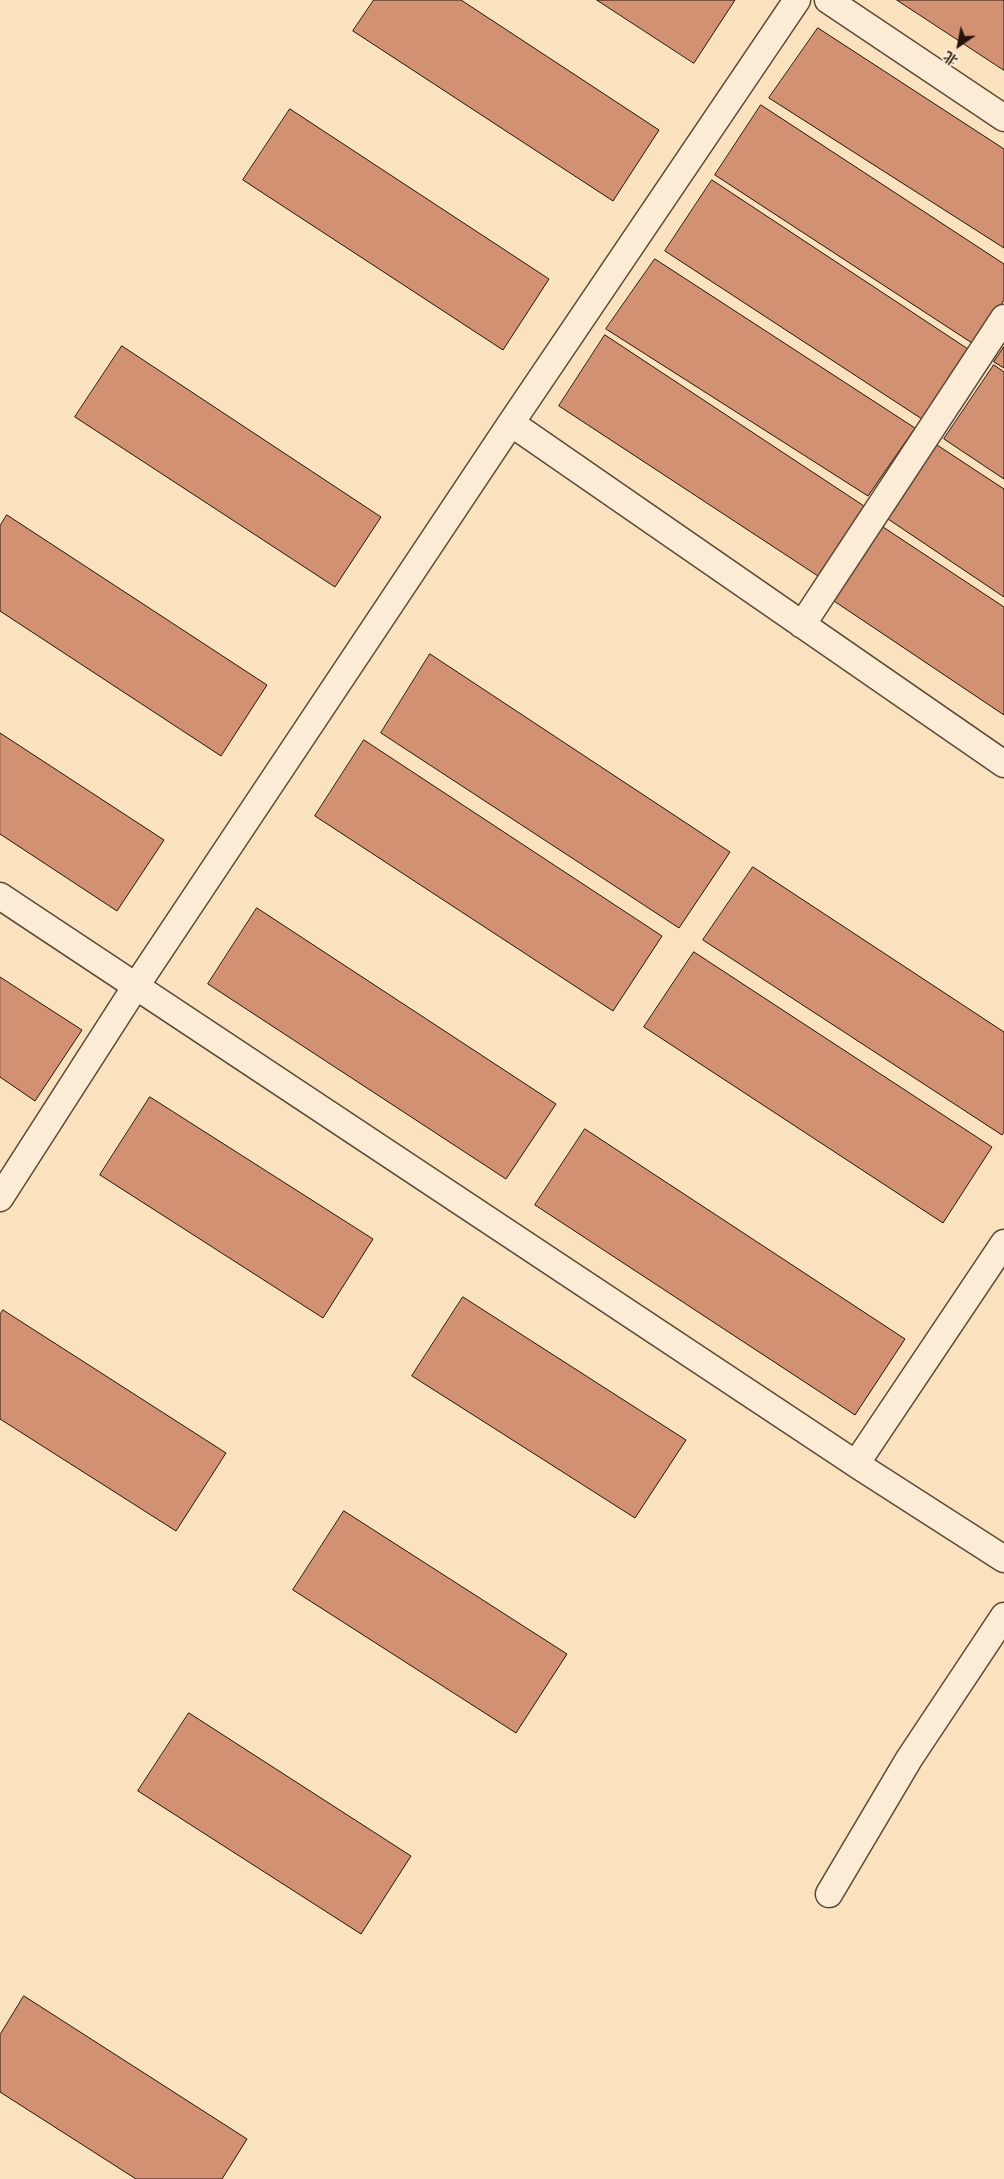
<!DOCTYPE html>
<html>
<head>
<meta charset="utf-8">
<style>
  body { margin:0 }
  #map { position:relative; width:1004px; height:2179px; overflow:hidden; background:#fbe2bf; font-family:"IM FELL Double Pica","Noto Serif SC",serif }
  canvas { display:block }
  .north { position:absolute; left:934px; top:20px; width:50px; height:50px; -webkit-text-stroke:4px #fcecd5; paint-order:stroke; rotate:213deg; font-size:14px; font-weight:700; line-height:20px; text-align:center; color:#251609 }
  .north::after { content:''; display:block; margin:auto; width:18px; height:22px; background:#251609; clip-path:polygon(50% 0,100% 100%,50% 72%,0 100%) }
</style>
</head>
<body>
<div id="map">
<canvas width="1004" height="2179"></canvas>
<div class="north">北</div>
</div>
<script>
const g = document.querySelector('canvas').getContext('2d');
g.lineJoin = 'round';
function fillPath(path, color) { g.fillStyle = color; g.fill(path, 'evenodd'); }
function strokePath(path, color, width, dash) { g.strokeStyle = color; g.lineWidth = width; g.lineCap = dash ? 'butt' : 'round'; g.setLineDash(dash || []); g.stroke(path); }
const building = new Path2D(`
  M 374,0 L 461,0 L 659,130 L 613,201 L 353,31 Z
  M 597,0 L 735,0 L 694,63 Z
  M 897,0 L 1004,0 L 1004,70 Z
  M 818,28 L 1004,149 L 1004,248 L 769,98 Z
  M 761,105 L 1004,264 L 1004,300 L 975,345 L 715,175 Z
  M 290,109 L 549,279 L 503,350 L 243,180 Z
  M 712,180 L 971,351 L 925,421 L 665,251 Z
  M 655,259 L 915,428 L 868,496 L 606,329 Z
  M 605,335 L 864,506 L 818,576 L 559,406 Z
  M 122,346 L 381,517 L 335,587 L 75,417 Z
  M 1004,347 L 1004,368 L 994,362 Z
  M 994,365 L 1004,372 L 1004,479 L 944,439 Z
  M 937,445 L 1004,489 L 1004,597 L 888,519 Z
  M 7,515 L 267,685 L 221,756 L 0,611 L 0,526 Z
  M 880,525 L 1004,607 L 1004,715 L 831,599 Z
  M 430,654 L 730,852 L 679,928 L 381,733 Z
  M 0,733 L 164,840 L 117,911 L 0,834 Z
  M 364,740 L 662,936 L 613,1011 L 315,816 Z
  M 753,867 L 1004,1032 L 1004,1132 L 1002,1135 L 703,940 Z
  M 257,908 L 556,1104 L 506,1179 L 208,984 Z
  M 694,952 L 992,1147 L 943,1223 L 644,1027 Z
  M 0,977 L 82,1030 L 35,1101 L 0,1077 Z
  M 150,1097 L 373,1239 L 323,1318 L 100,1175 Z
  M 585,1129 L 905,1339 L 855,1415 L 535,1205 Z
  M 463,1297 L 686,1440 L 635,1518 L 412,1376 Z
  M 3,1310 L 226,1453 L 176,1531 L 0,1419 L 0,1315 Z
  M 344,1511 L 567,1654 L 516,1733 L 293,1590 Z
  M 189,1713 L 411,1856 L 361,1934 L 138,1791 Z
  M 24,1996 L 247,2139 L 222,2179 L 136,2179 L 0,2092 L 0,2035 Z`);
fillPath(building, '#d29172');
strokePath(building, '#251609', 1);
const minor = new Path2D(`
  M 797,0 L 511,423 L 1004,764
  M 828,0 L 1004,118
  M 802,625 L 1004,318
  M 0,896 L 856,1464
  M 0,1198 L 136,986 L 511,423
  M 1004,1243 L 856,1464 L 1004,1559
  M 829,1894 L 909,1759 L 1004,1616`);
strokePath(minor, '#5a4936', 29);
strokePath(minor, '#fcecd5', 26);
</script>
</body>
</html>
